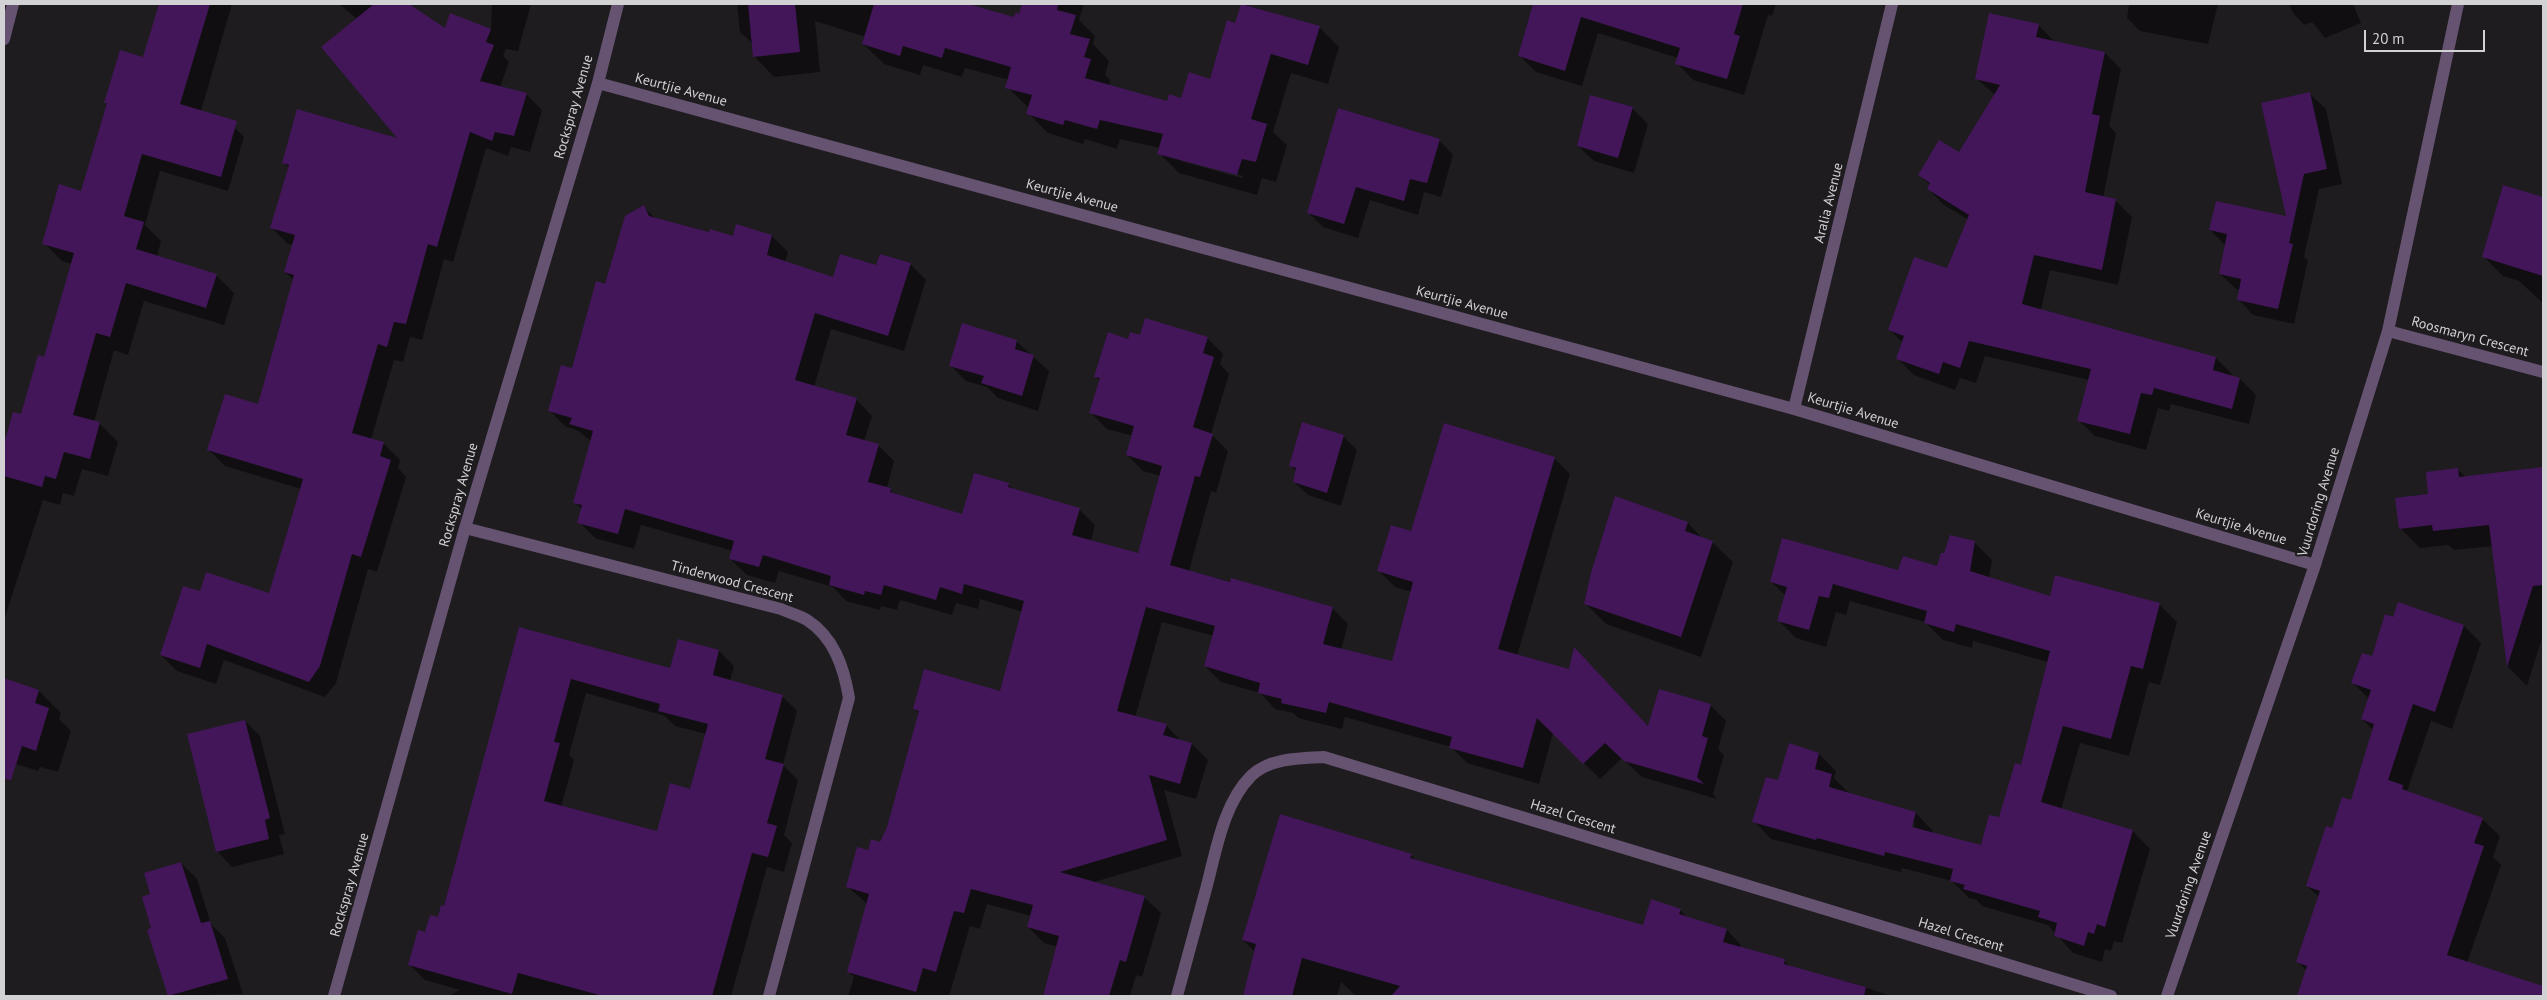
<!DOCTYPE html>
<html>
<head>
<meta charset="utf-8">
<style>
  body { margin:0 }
  #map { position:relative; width:2547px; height:1000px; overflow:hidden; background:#1e1c1f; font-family:"PT Sans",sans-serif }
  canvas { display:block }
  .frame { position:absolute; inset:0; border:5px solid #d2d1d3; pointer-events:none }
  .scale { position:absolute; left:2364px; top:30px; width:121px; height:22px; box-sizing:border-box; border:2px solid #d2d1d3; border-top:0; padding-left:6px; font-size:15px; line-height:18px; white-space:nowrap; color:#d2d1d3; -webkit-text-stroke:4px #1e1c1f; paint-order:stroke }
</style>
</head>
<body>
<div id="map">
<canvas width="2547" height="1000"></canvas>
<div class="frame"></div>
<div class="scale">20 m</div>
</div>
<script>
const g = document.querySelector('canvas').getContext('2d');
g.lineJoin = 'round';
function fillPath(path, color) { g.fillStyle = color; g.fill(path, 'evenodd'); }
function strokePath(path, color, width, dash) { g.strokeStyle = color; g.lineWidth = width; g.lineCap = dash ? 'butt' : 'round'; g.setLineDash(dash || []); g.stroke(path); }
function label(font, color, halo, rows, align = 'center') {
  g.font = font + ' "PT Sans",sans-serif'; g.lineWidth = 4; g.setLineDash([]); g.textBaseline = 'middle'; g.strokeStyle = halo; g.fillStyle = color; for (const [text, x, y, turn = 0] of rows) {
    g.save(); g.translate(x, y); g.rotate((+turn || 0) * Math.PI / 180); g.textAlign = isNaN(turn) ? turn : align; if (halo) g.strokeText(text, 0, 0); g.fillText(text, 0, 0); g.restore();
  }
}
fillPath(new Path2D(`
  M 161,4 L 232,4 L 201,111 L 226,119 L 244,137 L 228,191 L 160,171 L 145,225 L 161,241 L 157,257 L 216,275 L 234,293 L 224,325 L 144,301 L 128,355 L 114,350 L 94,422 L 100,424 L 118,442 L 108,476 L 82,469 L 74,496 L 63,493 L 60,505 L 43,500 L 5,617 L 4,448 L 14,413 L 22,416 L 45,359 L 72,264 L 62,261 L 44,243 L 82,193 L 108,105 L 106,102 L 144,59 Z
  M 339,4 L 397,4 L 443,35 L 451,14 L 491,30 L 492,4 L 531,4 L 518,51 L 506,49 L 503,56 L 509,62 L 500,87 L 526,94 L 542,110 L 530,152 L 511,147 L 508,156 L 486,148 L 453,262 L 444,259 L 422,340 L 410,337 L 403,362 L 394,360 L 371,440 L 384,444 L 400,460 L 398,468 L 406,477 L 377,572 L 368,569 L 336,683 L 325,697 L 224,660 L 216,684 L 177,671 L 161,655 L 201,593 L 270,594 L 301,489 L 225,466 L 209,450 L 259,406 L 294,280 L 285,272 L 293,245 L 288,244 L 271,227 L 289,168 L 283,162 L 401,141 L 357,19 Z
  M 737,4 L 964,4 L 1015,19 L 1020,15 L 1023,4 L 1084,4 L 1079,20 L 1095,36 L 1093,44 L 1109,61 L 1105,75 L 1110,80 L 1109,86 L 1168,103 L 1182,99 L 1211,80 L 1236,24 L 1243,4 L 1319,27 L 1339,47 L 1328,84 L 1291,73 L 1273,132 L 1287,145 L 1276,182 L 1262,178 L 1257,195 L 1179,173 L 1159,153 L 1160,148 L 1120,139 L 1117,149 L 1085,139 L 1083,144 L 1048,133 L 1028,113 L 1029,108 L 1007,87 L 1009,80 L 965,68 L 962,77 L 923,65 L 920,75 L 884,64 L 863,44 L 866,37 L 815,21 L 820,72 L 774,77 L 754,56 L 753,44 L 740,32 ZM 1181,159 L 1243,176 L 1242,178 L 1181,161 Z
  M 1535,4 L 1776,4 L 1772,16 L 1768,15 L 1744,95 L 1693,80 L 1677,63 L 1678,58 L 1598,33 L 1582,86 L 1536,72 L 1519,55 Z
  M 2129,4 L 2218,4 L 2208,44 L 2140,31 L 2127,18 Z
  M 2289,4 L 2353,4 L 2361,23 L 2325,38 L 2312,22 L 2304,25 L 2293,13 Z
  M 2038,25 L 2055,42 L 2105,53 L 2121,69 L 2109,126 L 2116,133 L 2103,198 L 2115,200 L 2132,217 L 2118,285 L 2050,270 L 2041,310 L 2216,358 L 2232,374 L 2231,376 L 2240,379 L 2256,395 L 2249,424 L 2171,404 L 2169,411 L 2158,408 L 2146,450 L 2095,436 L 2078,420 L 2089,380 L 1985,356 L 1976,383 L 1960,378 L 1955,390 L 1914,375 L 1898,359 L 1903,343 L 1890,330 L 1948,270 L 1969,220 L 1944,205 L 1928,189 L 1930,185 L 1919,175 L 1959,154 L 1995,95 L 1976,78 Z
  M 2310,94 L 2326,109 L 2342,184 L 2319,189 L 2304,257 L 2308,260 L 2294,324 L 2253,315 L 2238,299 L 2240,290 L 2236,289 L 2220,274 L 2226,246 L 2210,230 L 2287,218 Z
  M 1632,108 L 1648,124 L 1634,173 L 1594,161 L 1578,146 Z
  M 1439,140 L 1453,155 L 1441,197 L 1424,192 L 1418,215 L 1370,200 L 1358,238 L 1323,227 L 1308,212 Z
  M 2504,187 L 2543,198 L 2543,303 L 2519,281 L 2503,276 L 2483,256 Z
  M 644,207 L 655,218 L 734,238 L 737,226 L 772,236 L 788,252 L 785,262 L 833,278 L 877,267 L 910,264 L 926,280 L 904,351 L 831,329 L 814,387 L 856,399 L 872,416 L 864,441 L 878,445 L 894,461 L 887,488 L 896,495 L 963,516 L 1008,484 L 1014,490 L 1079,509 L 1095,525 L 1091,541 L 1138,555 L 1161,476 L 1143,471 L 1127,455 L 1133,436 L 1107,429 L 1090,412 L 1100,381 L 1096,376 L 1129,340 L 1140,336 L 1207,338 L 1223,354 L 1220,364 L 1229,374 L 1211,434 L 1228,451 L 1216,493 L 1211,491 L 1189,571 L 1332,608 L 1348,624 L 1341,650 L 1393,663 L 1412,592 L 1395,587 L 1379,571 L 1412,533 L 1554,458 L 1570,474 L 1517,656 L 1570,671 L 1590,665 L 1649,727 L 1710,705 L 1726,721 L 1718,749 L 1724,755 L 1713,794 L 1717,799 L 1642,777 L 1622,758 L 1600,779 L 1553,733 L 1539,784 L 1467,763 L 1451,747 L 1345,717 L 1342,729 L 1298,718 L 1293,713 L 1275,709 L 1260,693 L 1221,682 L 1205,666 L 1214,636 L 1162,622 L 1135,718 L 1166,725 L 1181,741 L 1192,744 L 1208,760 L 1196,799 L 1164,790 L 1182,856 L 1094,882 L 1144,897 L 1161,913 L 1142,977 L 1136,975 L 1130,996 L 1044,996 L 1058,947 L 1044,943 L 1028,927 L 1031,916 L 987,904 L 980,929 L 970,926 L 949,996 L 848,996 L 854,977 L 849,972 L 867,904 L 848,887 L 869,852 L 881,844 L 888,827 L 919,713 L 914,709 L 1001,693 L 1023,612 L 980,599 L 978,609 L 956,603 L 952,615 L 900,600 L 897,610 L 881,606 L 880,610 L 846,601 L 833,587 L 779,571 L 775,583 L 747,575 L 730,559 L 733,551 L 641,525 L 634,549 L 595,538 L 579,522 L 582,510 L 575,502 L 591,441 L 577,430 L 566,427 L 550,411 L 572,369 L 606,285 Z
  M 1016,341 L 1049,371 L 1038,411 L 998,398 L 987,387 L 966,381 L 950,365 Z
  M 1343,436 L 1357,450 L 1341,506 L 1308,495 L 1294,482 L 1297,472 L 1290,465 Z
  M 2542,469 L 2543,635 L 2527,686 L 2508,667 L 2493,546 L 2454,550 L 2448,545 L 2420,548 L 2400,528 L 2430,495 L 2458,470 L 2466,477 Z
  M 1616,498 L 1688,523 L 1703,539 L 1712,542 L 1733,562 L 1701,657 L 1606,624 L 1585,603 Z
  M 1974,542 L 1992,560 L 1989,578 L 2051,597 L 2159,604 L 2177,622 L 2160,685 L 2149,682 L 2129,756 L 2080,743 L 2061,810 L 2133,831 L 2150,849 L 2122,943 L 2114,941 L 2111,951 L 2105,949 L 2102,962 L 2073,953 L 2048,925 L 1982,906 L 1977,900 L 1969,898 L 1952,881 L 1902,868 L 1901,872 L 1771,839 L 1754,821 L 1779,782 L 1819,754 L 1836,771 L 1834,778 L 1849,793 L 1916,813 L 1933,831 L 1933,833 L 1982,846 L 2000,819 L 2022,766 L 2048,662 L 1973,641 L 1972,648 L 1943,640 L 1925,622 L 1850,601 L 1846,615 L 1836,612 L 1826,647 L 1796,638 L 1779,621 L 1786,596 L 1771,582 L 1938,568 ZM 1912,823 L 1915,823 L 1912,833 Z
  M 2393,618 L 2464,626 L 2481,643 L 2452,729 L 2431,721 L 2407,791 L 2482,819 L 2500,836 L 2493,857 L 2501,865 L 2467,963 L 2520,980 L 2536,996 L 2298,996 L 2307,971 L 2297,961 L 2319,897 L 2307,886 L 2333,830 L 2352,802 L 2373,730 L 2362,719 L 2369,699 L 2353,683 L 2372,658 Z
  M 520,628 L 671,670 L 719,651 L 734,666 L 730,681 L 782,696 L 797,711 L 783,765 L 798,780 L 784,835 L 792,843 L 784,872 L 767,867 L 731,996 L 448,996 L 460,990 L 425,980 L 410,965 L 426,933 L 439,919 L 445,907 ZM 586,693 L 665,716 L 675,726 L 706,734 L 691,791 L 658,833 L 561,807 L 574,760 L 569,755 Z
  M 4,679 L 39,691 L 61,713 L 59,719 L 71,731 L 58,772 L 40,767 L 38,771 L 4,760 Z
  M 245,721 L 260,736 L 285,834 L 279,835 L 284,854 L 232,867 L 217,851 Z
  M 1411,855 L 1417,861 L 1644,926 L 1680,910 L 1688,918 L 1727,930 L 1741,945 L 1740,948 L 1784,960 L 1790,967 L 1846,982 L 1847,981 L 1891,996 L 1356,996 L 1341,982 L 1337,996 L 1244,996 L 1255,952 L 1243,940 Z
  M 181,863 L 197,879 L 211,924 L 225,938 L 243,994 L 169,996 L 148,931 L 153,929 Z`), '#0007');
fillPath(new Path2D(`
  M 159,4 L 210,4 L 180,104 L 237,121 L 221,177 L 142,154 L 124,216 L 144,222 L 136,249 L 217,274 L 206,308 L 126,283 L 110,337 L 96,333 L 73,415 L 100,422 L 90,459 L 64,452 L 56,479 L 45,476 L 42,487 L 4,476 L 4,444 L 13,412 L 21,414 L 38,355 L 44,357 L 74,253 L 42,244 L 59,184 L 81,191 L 107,103 L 104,103 L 120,50 L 143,57 Z
  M 374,4 L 409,4 L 445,28 L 450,13 L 491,29 L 486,42 L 494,45 L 480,81 L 527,93 L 514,136 L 495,132 L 492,141 L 470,132 L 437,247 L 428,244 L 406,324 L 394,322 L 387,347 L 378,344 L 352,433 L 384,442 L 380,456 L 391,460 L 361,557 L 352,554 L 320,666 L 309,682 L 207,644 L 200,668 L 160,655 L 183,586 L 200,591 L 206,572 L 269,593 L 303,479 L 207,450 L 225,394 L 258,404 L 294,275 L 284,272 L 295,235 L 270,228 L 289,165 L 282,163 L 297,109 L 397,138 L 321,47 Z
  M 748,4 L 795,4 L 800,52 L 753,57 Z
  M 874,4 L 968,4 L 1014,17 L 1016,12 L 1019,14 L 1022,4 L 1058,4 L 1057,10 L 1076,15 L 1070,34 L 1090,39 L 1084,57 L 1091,59 L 1085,78 L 1167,101 L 1169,94 L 1181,98 L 1189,72 L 1210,79 L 1227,20 L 1235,23 L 1241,4 L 1320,26 L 1308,65 L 1271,54 L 1251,119 L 1267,124 L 1256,162 L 1242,159 L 1237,175 L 1157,154 L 1163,134 L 1100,120 L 1097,129 L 1065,120 L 1063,125 L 1026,114 L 1032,95 L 1005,88 L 1011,67 L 945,48 L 942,58 L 903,46 L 900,56 L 862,44 Z
  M 1533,4 L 1743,4 L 1734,34 L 1740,36 L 1727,79 L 1675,64 L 1680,48 L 1581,17 L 1565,71 L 1518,56 Z
  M 1989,13 L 2039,24 L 2036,37 L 2105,52 L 2092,114 L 2100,116 L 2085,192 L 2116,199 L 2102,270 L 2034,255 L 2022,304 L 2216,357 L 2213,370 L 2240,378 L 2232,409 L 2154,388 L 2152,395 L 2141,393 L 2130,434 L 2077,421 L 2091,369 L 1969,341 L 1960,368 L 1943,362 L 1939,374 L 1896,359 L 1904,336 L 1888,330 L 1914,257 L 1947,268 L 1969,215 L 1927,189 L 1930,183 L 1918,175 L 1939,140 L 1959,152 L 2000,85 L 1975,79 Z
  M 2310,92 L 2327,169 L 2304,174 L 2289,243 L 2293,244 L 2278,309 L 2237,300 L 2241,279 L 2219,274 L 2227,234 L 2209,230 L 2216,201 L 2286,216 L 2261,103 Z
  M 1590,95 L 1633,107 L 1618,158 L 1577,146 Z
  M 1338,108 L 1440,139 L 1427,183 L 1410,179 L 1404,201 L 1356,187 L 1344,224 L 1307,213 Z
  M 2503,185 L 2543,197 L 2543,276 L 2482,257 Z
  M 644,205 L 649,216 L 709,232 L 710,229 L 733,236 L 736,224 L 772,235 L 767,255 L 833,277 L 840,254 L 876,265 L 880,254 L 911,263 L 888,336 L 815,313 L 795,380 L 857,398 L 846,435 L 879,444 L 868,482 L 891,488 L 890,492 L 962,514 L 974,473 L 1009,483 L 1008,487 L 1080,508 L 1072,535 L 1138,553 L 1162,466 L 1126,455 L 1134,426 L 1089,413 L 1100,378 L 1094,377 L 1108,332 L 1128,339 L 1130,332 L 1140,335 L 1145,318 L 1208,337 L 1203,353 L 1214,357 L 1193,427 L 1213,434 L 1200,477 L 1195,476 L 1170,565 L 1230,582 L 1231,578 L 1333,607 L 1323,644 L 1392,661 L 1413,582 L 1377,571 L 1391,525 L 1411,531 L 1444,423 L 1555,457 L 1498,649 L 1569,669 L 1574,647 L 1648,726 L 1659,689 L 1711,704 L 1702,736 L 1708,738 L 1697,777 L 1704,784 L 1624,761 L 1605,743 L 1583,764 L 1537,718 L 1523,768 L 1449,748 L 1452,737 L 1329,702 L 1326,713 L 1281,703 L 1282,699 L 1258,693 L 1260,683 L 1204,666 L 1215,626 L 1146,607 L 1117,711 L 1167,724 L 1163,735 L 1192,743 L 1180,784 L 1149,775 L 1167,840 L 1060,872 L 1145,896 L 1126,962 L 1120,960 L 1109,996 L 1043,996 L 1059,936 L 1027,927 L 1033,905 L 971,889 L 964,913 L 954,911 L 936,972 L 923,968 L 916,992 L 847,972 L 869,894 L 846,887 L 857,847 L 868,850 L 871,839 L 880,842 L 887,827 L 919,711 L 913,709 L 924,669 L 1000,691 L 1024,601 L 964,584 L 962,594 L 940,587 L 936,600 L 884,585 L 881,595 L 865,591 L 864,595 L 829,585 L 831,576 L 763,555 L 759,567 L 729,559 L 734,541 L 625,509 L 618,534 L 577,523 L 582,505 L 573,503 L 593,431 L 569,424 L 572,418 L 548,411 L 561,365 L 572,368 L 596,281 L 605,284 L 625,216 Z
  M 962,323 L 1017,340 L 1015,349 L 1034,355 L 1022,396 L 981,383 L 984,376 L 949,366 Z
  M 1302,422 L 1344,435 L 1327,493 L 1293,482 L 1296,468 L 1289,466 Z
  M 2543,467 L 2543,585 L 2533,586 L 2507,667 L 2489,525 L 2433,531 L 2432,525 L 2399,529 L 2395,498 L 2428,494 L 2426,472 L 2458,468 L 2459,477 Z
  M 1615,496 L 1688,522 L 1685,531 L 1713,541 L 1681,637 L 1584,604 L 1591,573 Z
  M 1950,535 L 1975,541 L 1970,571 L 2050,596 L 2055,575 L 2160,603 L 2143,669 L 2131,666 L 2111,739 L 2063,726 L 2041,802 L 2133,830 L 2105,927 L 2097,924 L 2094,934 L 2088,932 L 2084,946 L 2054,936 L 2057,923 L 2038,917 L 2040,911 L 1963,889 L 1965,885 L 1950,881 L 1953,869 L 1885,852 L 1884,856 L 1817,838 L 1816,840 L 1752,822 L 1766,777 L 1778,780 L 1789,743 L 1819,753 L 1815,769 L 1832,774 L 1829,787 L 1916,812 L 1912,827 L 1981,845 L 1989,815 L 1999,817 L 2015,763 L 2021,765 L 2050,651 L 1956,624 L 1954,632 L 1924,623 L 1927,611 L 1833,584 L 1829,598 L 1819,596 L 1809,630 L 1777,621 L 1787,587 L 1770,582 L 1782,538 L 1898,570 L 1903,556 L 1937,566 L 1941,553 L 1944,553 Z
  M 2398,602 L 2464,625 L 2435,712 L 2413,704 L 2388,780 L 2403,785 L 2402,789 L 2483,818 L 2474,843 L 2484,846 L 2447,955 L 2543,986 L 2543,996 L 2297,996 L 2307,966 L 2296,962 L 2320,891 L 2306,886 L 2326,826 L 2332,828 L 2342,797 L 2351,800 L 2374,724 L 2361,719 L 2371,690 L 2351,683 L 2362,653 L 2372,656 L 2385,614 L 2393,617 Z
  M 519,627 L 670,668 L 678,639 L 719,650 L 713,675 L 783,695 L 765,759 L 784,764 L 767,823 L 777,826 L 768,857 L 752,853 L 712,996 L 603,996 L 518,973 L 512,994 L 408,965 L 418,930 L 425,932 L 430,915 L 438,917 L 441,905 L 444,906 ZM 571,679 L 660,704 L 658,711 L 708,724 L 690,789 L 670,783 L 657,831 L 544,801 L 560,743 L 554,742 Z
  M 4,678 L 39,690 L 35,703 L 49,708 L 36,751 L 22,746 L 11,780 L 4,779 Z
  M 245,720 L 270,818 L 265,820 L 269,839 L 216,852 L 187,734 Z
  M 1280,814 L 1412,854 L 1410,858 L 1643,925 L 1651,899 L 1681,909 L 1679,914 L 1727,929 L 1723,942 L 1785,959 L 1784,964 L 1866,987 L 1864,996 L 1391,996 L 1400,986 L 1302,958 L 1292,996 L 1243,996 L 1256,944 L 1242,940 Z
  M 181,862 L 201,923 L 210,921 L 228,979 L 168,996 L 147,930 L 151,928 L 142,897 L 150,894 L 144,873 Z`), '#421659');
strokePath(new Path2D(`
  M 4,39 L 13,4
  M 598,83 L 1794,409 L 2315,565
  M 2388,331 L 2543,372
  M 1794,409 L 1892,4
  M 465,528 L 781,609 C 789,613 799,615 807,620 C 834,637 844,668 849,698 L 769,996
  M 334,996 L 465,528 L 598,83 L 618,4
  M 1177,996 C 1187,960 1196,925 1206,889 C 1216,852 1223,804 1251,776 C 1269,758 1301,758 1324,757 L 2111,996
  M 2167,996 L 2315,565 L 2388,331 L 2458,4`), '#665372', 12);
label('14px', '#d2d1d3', '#1e1c1f', [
  ["Keurtjie Avenue",681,90,15],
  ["Rockspray Avenue",574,107,-74],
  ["Keurtjie Avenue",1072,196,15],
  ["Aralia Avenue",1829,203,-76],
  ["Keurtjie Avenue",1462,303,15],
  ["Roosmaryn Crescent",2470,337,15],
  ["Keurtjie Avenue",1853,411,17],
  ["Rockspray Avenue",459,495,-74],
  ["Vuurdoring Avenue",2319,502,-73],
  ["Keurtjie Avenue",2241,527,17],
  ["Tinderwood Crescent",732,582,15],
  ["Hazel Crescent",1573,817,17],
  ["Rockspray Avenue",350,885,-74],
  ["Vuurdoring Avenue",2189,885,-71],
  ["Hazel Crescent",1961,935,17]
]);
</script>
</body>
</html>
